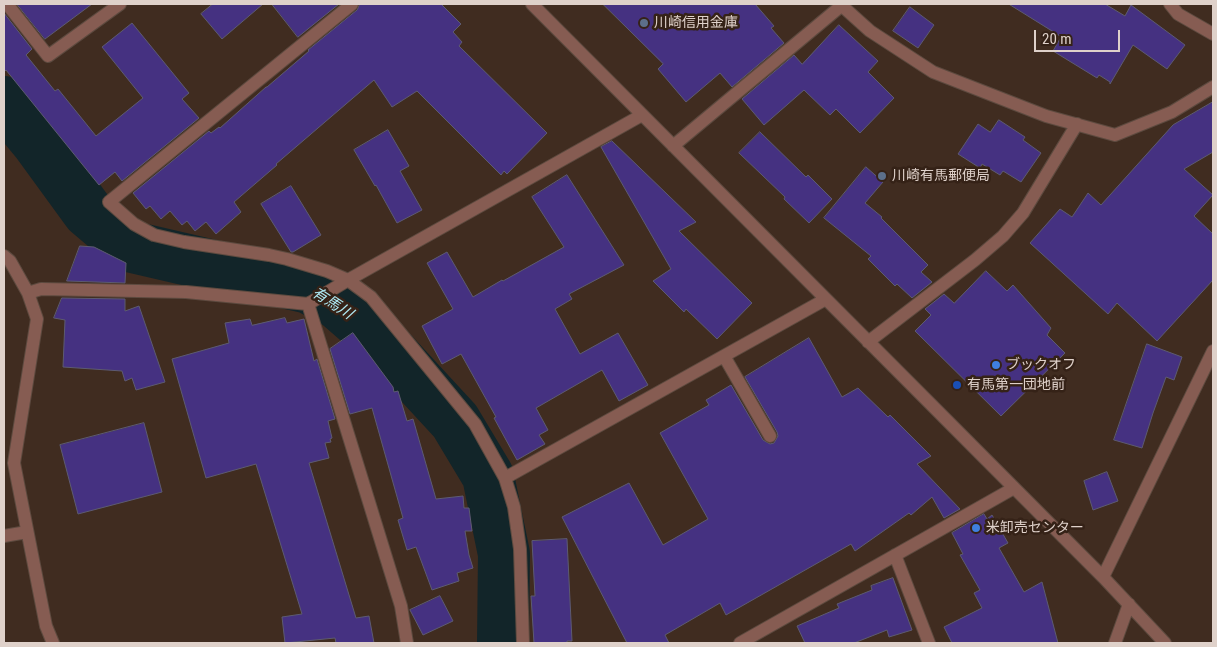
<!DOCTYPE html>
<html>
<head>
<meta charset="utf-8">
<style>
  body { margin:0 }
  #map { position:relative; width:1217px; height:647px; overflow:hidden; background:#402c20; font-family:"Roboto Condensed",sans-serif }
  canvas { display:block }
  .frame { position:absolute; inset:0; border:5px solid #dfd1ca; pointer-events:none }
  .scale { position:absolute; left:1034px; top:30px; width:86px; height:22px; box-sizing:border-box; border:2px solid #dfd1ca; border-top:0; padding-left:6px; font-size:15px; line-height:18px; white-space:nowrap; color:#dfd1ca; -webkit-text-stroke:4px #352217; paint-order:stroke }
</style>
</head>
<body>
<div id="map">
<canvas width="1217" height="647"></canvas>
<div class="frame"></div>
<div class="scale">20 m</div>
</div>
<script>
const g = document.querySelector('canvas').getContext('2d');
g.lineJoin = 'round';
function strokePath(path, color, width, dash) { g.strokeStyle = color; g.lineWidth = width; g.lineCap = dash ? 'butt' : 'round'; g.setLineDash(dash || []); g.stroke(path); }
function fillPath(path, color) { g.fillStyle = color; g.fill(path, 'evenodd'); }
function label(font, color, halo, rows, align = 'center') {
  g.font = font + ' "Roboto Condensed","Noto Sans JP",sans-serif'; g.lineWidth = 5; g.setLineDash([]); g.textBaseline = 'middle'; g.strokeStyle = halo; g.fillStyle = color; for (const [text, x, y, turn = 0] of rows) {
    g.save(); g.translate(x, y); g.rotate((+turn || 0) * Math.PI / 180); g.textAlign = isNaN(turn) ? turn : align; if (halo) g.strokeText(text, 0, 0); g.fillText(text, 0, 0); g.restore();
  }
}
strokePath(new Path2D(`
  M 4,102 L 37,142 L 88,212 L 128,246 L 309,288 L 337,303 L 383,343 L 455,421 L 488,476 L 504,554 L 503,643`), '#122529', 52);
const building = new Path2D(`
  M 17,4 L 92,4 L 45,39 Z
  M 213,4 L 263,4 L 222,39 L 201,14 Z
  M 272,4 L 339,4 L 298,37 Z
  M 360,4 L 441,4 L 461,24 L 453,32 L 462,42 L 459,46 L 547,133 L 507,174 L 504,171 L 501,175 L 417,91 L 392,107 L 374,80 L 276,164 L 277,165 L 234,202 L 241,212 L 216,234 L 206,222 L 195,231 L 187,221 L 182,225 L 170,211 L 161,219 L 150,206 L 146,209 L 133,193 L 209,131 L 211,133 L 219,127 L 220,128 L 266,87 L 267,87 L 309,51 L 308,50 L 357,10 Z
  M 603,4 L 755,4 L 774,26 L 771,28 L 784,43 L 732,87 L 720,73 L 686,102 L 658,69 L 663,64 Z
  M 1009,4 L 1105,4 L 1125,16 L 1131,5 L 1185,45 L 1167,69 L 1133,45 L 1110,84 L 1110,82 L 1099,75 L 1097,78 L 1053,51 L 1061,37 Z
  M 910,7 L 934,25 L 918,48 L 893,31 Z
  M 4,13 L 32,49 L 26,55 L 55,91 L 58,89 L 96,136 L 143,98 L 102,47 L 132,23 L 189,93 L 182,99 L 199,118 L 122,181 L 115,172 L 99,185 L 6,70 L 4,72 Z
  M 839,25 L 878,61 L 868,72 L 894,98 L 860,133 L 836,109 L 830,115 L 804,90 L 764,125 L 742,99 L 794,55 L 802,64 Z
  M 1213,102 L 1213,152 L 1184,169 L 1213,195 L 1194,216 L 1213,234 L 1213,280 L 1157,341 L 1117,303 L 1108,314 L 1030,243 L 1060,209 L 1072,217 L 1088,193 L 1101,205 L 1173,125 Z
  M 999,120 L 1025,137 L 1023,140 L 1041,153 L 1021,182 L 1003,171 L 1000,175 L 982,164 L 980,168 L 958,154 L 978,124 L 990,132 Z
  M 388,130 L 409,166 L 400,171 L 422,210 L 397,223 L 376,185 L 375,186 L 354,150 Z
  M 760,132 L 806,177 L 808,175 L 832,199 L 809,223 L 784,199 L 785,197 L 739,153 Z
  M 612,141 L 696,222 L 679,231 L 752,303 L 717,339 L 686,309 L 684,312 L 653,281 L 671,269 L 601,147 Z
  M 866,167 L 883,182 L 865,203 L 882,217 L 881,218 L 928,265 L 921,272 L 932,282 L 912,298 L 897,284 L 895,286 L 868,259 L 871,256 L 824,218 Z
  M 567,175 L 624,265 L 569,294 L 572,299 L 555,309 L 580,354 L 618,333 L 648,385 L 619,401 L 602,370 L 536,408 L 548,430 L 539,435 L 545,444 L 517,460 L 494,418 L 496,417 L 461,354 L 442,364 L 422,326 L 453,309 L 427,263 L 447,252 L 473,297 L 502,280 L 503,281 L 564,247 L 532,197 Z
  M 291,186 L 321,235 L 293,252 L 291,252 L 261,204 Z
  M 80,246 L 94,247 L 126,263 L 125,283 L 67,281 Z
  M 986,271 L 1007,291 L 1013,285 L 1051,328 L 1047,335 L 1065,353 L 1001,416 L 915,331 L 931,315 L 925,309 L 944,294 L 954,303 Z
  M 62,298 L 125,299 L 125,311 L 139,306 L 165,382 L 136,390 L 132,378 L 125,381 L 122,371 L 63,367 L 65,320 L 54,318 Z
  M 285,318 L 287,323 L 304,319 L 314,361 L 317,359 L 335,419 L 328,421 L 332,438 L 330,439 L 331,442 L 325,443 L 329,458 L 309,463 L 356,618 L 369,616 L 374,643 L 336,643 L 335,638 L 285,643 L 282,617 L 302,614 L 256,464 L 206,478 L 172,359 L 229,343 L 225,323 L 250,319 L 252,325 Z
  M 353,333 L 393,387 L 394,392 L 398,391 L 407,421 L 413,419 L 436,499 L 463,496 L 464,508 L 469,508 L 472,531 L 465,531 L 469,555 L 473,568 L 457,573 L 459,581 L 432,590 L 416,547 L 407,550 L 398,520 L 403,518 L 372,408 L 350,414 L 330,349 Z
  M 809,338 L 842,397 L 858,388 L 888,417 L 890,415 L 931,456 L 917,464 L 960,509 L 944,518 L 932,497 L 911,515 L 909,513 L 855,551 L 851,544 L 726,615 L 720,603 L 665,635 L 669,643 L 627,643 L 562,517 L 629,483 L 663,545 L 708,519 L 660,433 L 709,405 L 706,400 L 731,385 L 763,440 L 770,444 L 774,443 L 778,436 L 777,432 L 745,377 Z
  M 1147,344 L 1182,357 L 1174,380 L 1166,377 L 1153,413 L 1142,448 L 1114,440 Z
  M 144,423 L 162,492 L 78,514 L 60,445 Z
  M 1107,472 L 1118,501 L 1093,510 L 1084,481 Z
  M 984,514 L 987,519 L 992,515 L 1008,543 L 999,548 L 1024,592 L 1042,582 L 1058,643 L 952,643 L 944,627 L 982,608 L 974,593 L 980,590 L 960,555 L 963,554 L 952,533 Z
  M 567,539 L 572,641 L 567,641 L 567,643 L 534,643 L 531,596 L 535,596 L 532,541 Z
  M 893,578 L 912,630 L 889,637 L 887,630 L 854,643 L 805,643 L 797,626 L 839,608 L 837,604 L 872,590 L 871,586 Z
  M 440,596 L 453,621 L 423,635 L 410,610 Z`);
fillPath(building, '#453181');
strokePath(building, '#5d5b71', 1);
const minor = new Path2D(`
  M 7,4 L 48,56 L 120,4
  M 352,4 L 109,202 L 134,224 L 154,235 L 184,242 L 269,255 L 287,259 L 327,271 L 348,280 L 371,297 L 475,424 L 505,478 L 514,507 L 520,549 L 523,643
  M 532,4 L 1103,577 L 1165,643
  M 840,4 L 870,31 L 933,72 L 1046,116 L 1115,135 L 1172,112 L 1213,87
  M 1170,4 L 1178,14 L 1213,34
  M 673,146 L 841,6
  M 4,256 L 10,261 L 28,293 L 37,319 L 14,463 L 46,626 L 53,643
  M 28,293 L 41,289 L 186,292 L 308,304
  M 868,342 L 975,260 L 1003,236 L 1023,213 L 1077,124
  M 724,356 L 770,436
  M 505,478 L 826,299
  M 4,536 L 27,532
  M 895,555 L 929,643
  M 1103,577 L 1213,351
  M 407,643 L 401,606 L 308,304 L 348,280 L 642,115
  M 740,643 L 1014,488
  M 1115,643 L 1129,604`);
strokePath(minor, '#5d4a3f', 14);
strokePath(minor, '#865c52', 12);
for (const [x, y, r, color] of [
  [644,23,5,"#5c6f8a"],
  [882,176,5,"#5c6f8a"],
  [996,365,5,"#3f7fe0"],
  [957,385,5,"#1a4fb4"],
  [976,528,5,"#3f7fe0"]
]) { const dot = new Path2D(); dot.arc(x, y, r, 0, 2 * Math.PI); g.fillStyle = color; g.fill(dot); strokePath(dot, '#352217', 2); }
label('14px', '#dfd1ca', '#352217', [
  ["川崎信用金庫",654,23],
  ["川崎有馬郵便局",892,176],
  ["ブックオフ",1006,365],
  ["有馬第一団地前",967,385],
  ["米卸売センター",986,528]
], 'left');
label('italic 15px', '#afecf7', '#352217', [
  ["有馬川",332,304,33]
]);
</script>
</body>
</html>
